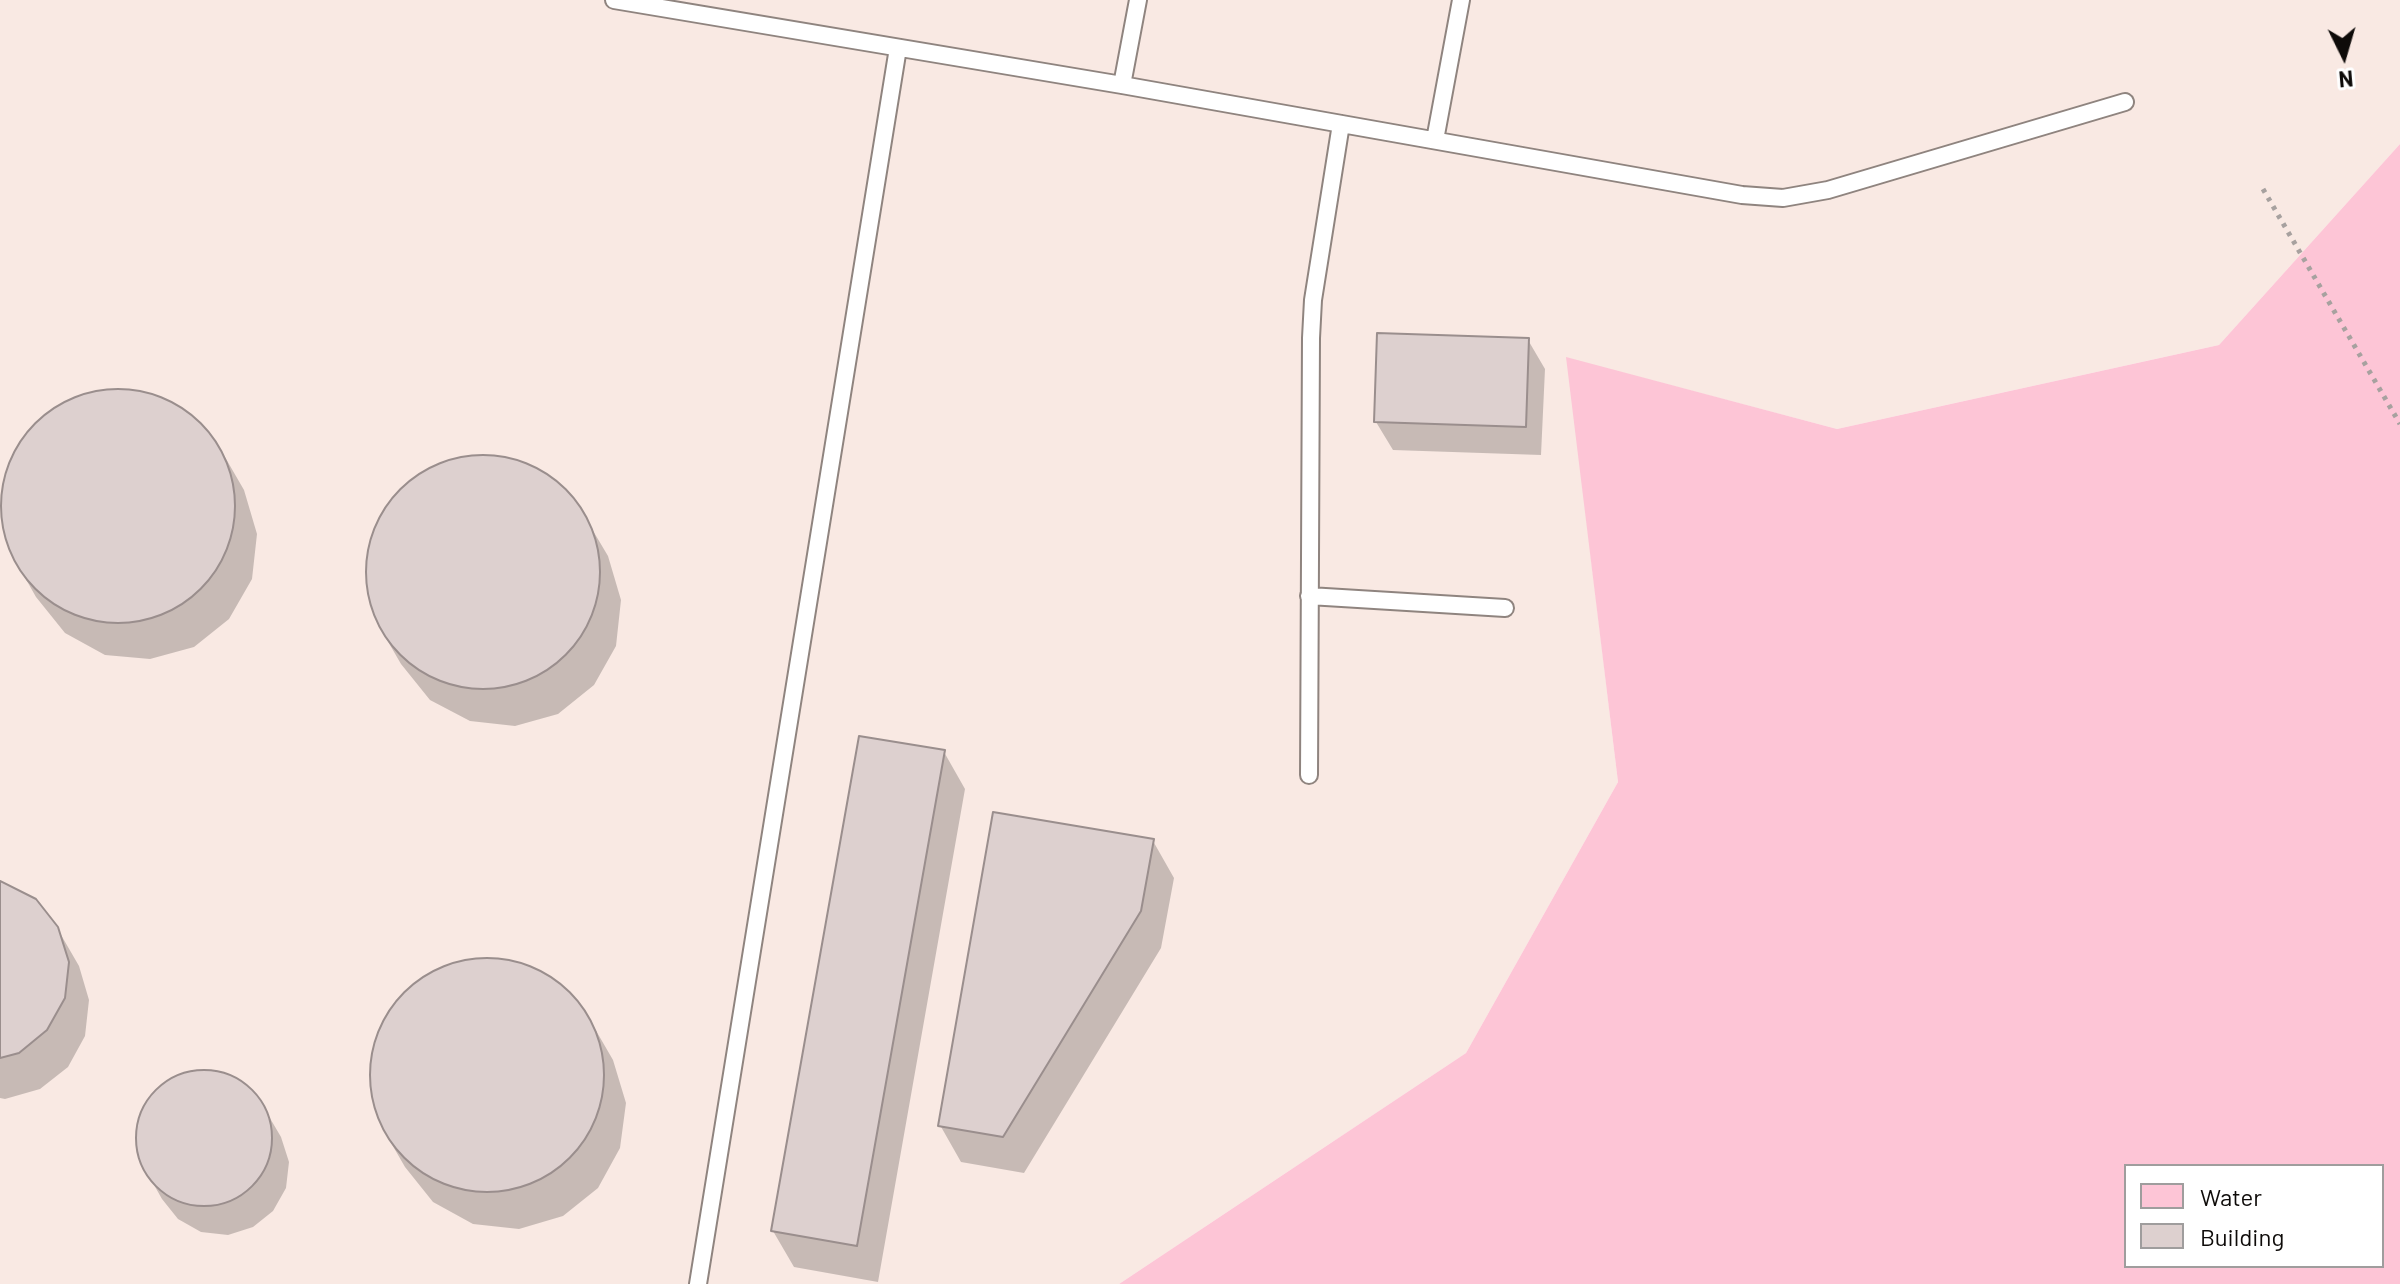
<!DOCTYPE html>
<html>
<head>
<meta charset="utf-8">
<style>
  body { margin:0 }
  #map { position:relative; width:2400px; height:1284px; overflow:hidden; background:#fef7f4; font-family:Barlow,sans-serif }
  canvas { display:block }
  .legend { position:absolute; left:2124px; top:1164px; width:260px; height:104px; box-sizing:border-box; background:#fff; border:2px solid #9f9d9d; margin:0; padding:10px 14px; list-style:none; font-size:24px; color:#0e0b09 }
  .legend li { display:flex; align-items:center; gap:16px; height:40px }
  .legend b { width:40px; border:2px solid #9f9d9d }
  .north { position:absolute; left:2304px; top:16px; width:80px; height:80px; -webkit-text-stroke:6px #fff; paint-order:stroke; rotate:175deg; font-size:22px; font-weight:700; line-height:32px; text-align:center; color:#0e0b09 }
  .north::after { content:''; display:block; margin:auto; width:28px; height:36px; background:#0e0b09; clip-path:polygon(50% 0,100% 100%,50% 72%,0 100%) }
</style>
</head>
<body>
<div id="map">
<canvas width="2400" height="1284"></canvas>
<ul class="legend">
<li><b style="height:22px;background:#fdc5d6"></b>Water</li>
<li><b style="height:22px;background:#ddd0cf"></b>Building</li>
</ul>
<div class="north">N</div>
</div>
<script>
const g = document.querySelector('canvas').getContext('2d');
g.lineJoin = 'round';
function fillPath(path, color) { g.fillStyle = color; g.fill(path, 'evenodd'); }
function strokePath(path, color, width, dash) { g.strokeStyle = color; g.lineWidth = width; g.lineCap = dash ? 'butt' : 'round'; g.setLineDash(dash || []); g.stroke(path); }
fillPath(new Path2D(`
  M 0,0 L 2400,0 L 2400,144 L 2219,345 L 1837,429 L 1567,358 L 1618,782 L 1466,1053 L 1119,1284 L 0,1284 Z`), '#f9e9e3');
fillPath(new Path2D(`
  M 2400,144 L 2400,1284 L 1119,1284 L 1466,1053 L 1618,782 L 1566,357 L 1837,429 L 2219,345 ZM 2126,1166 L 2382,1166 L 2382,1266 L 2126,1266 Z`), '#fdc5d6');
fillPath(new Path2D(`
  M 1528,340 L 1545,369 L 1541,455 L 1393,450 L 1376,422 Z
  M 108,390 L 154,395 L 193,417 L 222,452 L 244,490 L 257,534 L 252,579 L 229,619 L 194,647 L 150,659 L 105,655 L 65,633 L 36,597 L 15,560 L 1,516 L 7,471 L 29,431 L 64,403 Z
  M 472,456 L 518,462 L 558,483 L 586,519 L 608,556 L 621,600 L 616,646 L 594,685 L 558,714 L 515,726 L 470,721 L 430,700 L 401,664 L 379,626 L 366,582 L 371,537 L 393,498 L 429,469 Z
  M 944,752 L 965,789 L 878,1282 L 794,1267 L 773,1231 Z
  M 1153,841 L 1174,878 L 1161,948 L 1024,1173 L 961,1162 L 940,1125 Z
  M 0,883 L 57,928 L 79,966 L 89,1000 L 85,1036 L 68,1067 L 40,1089 L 5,1099 L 0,1098 Z
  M 477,959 L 522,965 L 562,986 L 591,1022 L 613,1060 L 626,1103 L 620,1148 L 598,1188 L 563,1216 L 519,1229 L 473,1224 L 433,1202 L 405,1167 L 383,1129 L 371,1085 L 375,1041 L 397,1001 L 433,972 Z
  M 199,1072 L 225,1074 L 248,1087 L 264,1108 L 281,1137 L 289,1162 L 286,1188 L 273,1211 L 253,1227 L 228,1235 L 201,1232 L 178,1219 L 162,1199 L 145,1169 L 137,1144 L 140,1118 L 153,1096 L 173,1079 Z`), '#0003');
const building = new Path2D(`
  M 1377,333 L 1529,338 L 1526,427 L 1374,422 Z
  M1 506a117 117 0 1 1 234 0a117 117 0 1 1-234 0Z
  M366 572a117 117 0 1 1 234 0a117 117 0 1 1-234 0Z
  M 859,736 L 945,750 L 857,1246 L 771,1231 Z
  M 993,812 L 1154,839 L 1141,911 L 1003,1137 L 938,1126 Z
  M 0,881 L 36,899 L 58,927 L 69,962 L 65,998 L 47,1030 L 19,1053 L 0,1058 Z
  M370 1075a117 117 0 1 1 234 0a117 117 0 1 1-234 0Z
  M136 1138a68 68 0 1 1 136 0a68 68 0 1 1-136 0Z`);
fillPath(building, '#ddd0cf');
strokePath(building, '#9a8e8d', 2);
const service = new Path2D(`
  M 614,0 L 1122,85 L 1742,195 L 1783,198 L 1828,190 L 2125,102
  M 1122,85 L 1138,0
  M 1435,140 L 1461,0
  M 1309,596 L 1505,608
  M 1309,775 L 1311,338 L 1313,300 L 1341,124
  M 698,1284 L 898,48`);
strokePath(service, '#8f847f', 20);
strokePath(new Path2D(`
  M 2263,189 L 2400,424`), '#a7a19f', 5, [4, 6]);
strokePath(service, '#fff', 16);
</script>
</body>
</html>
